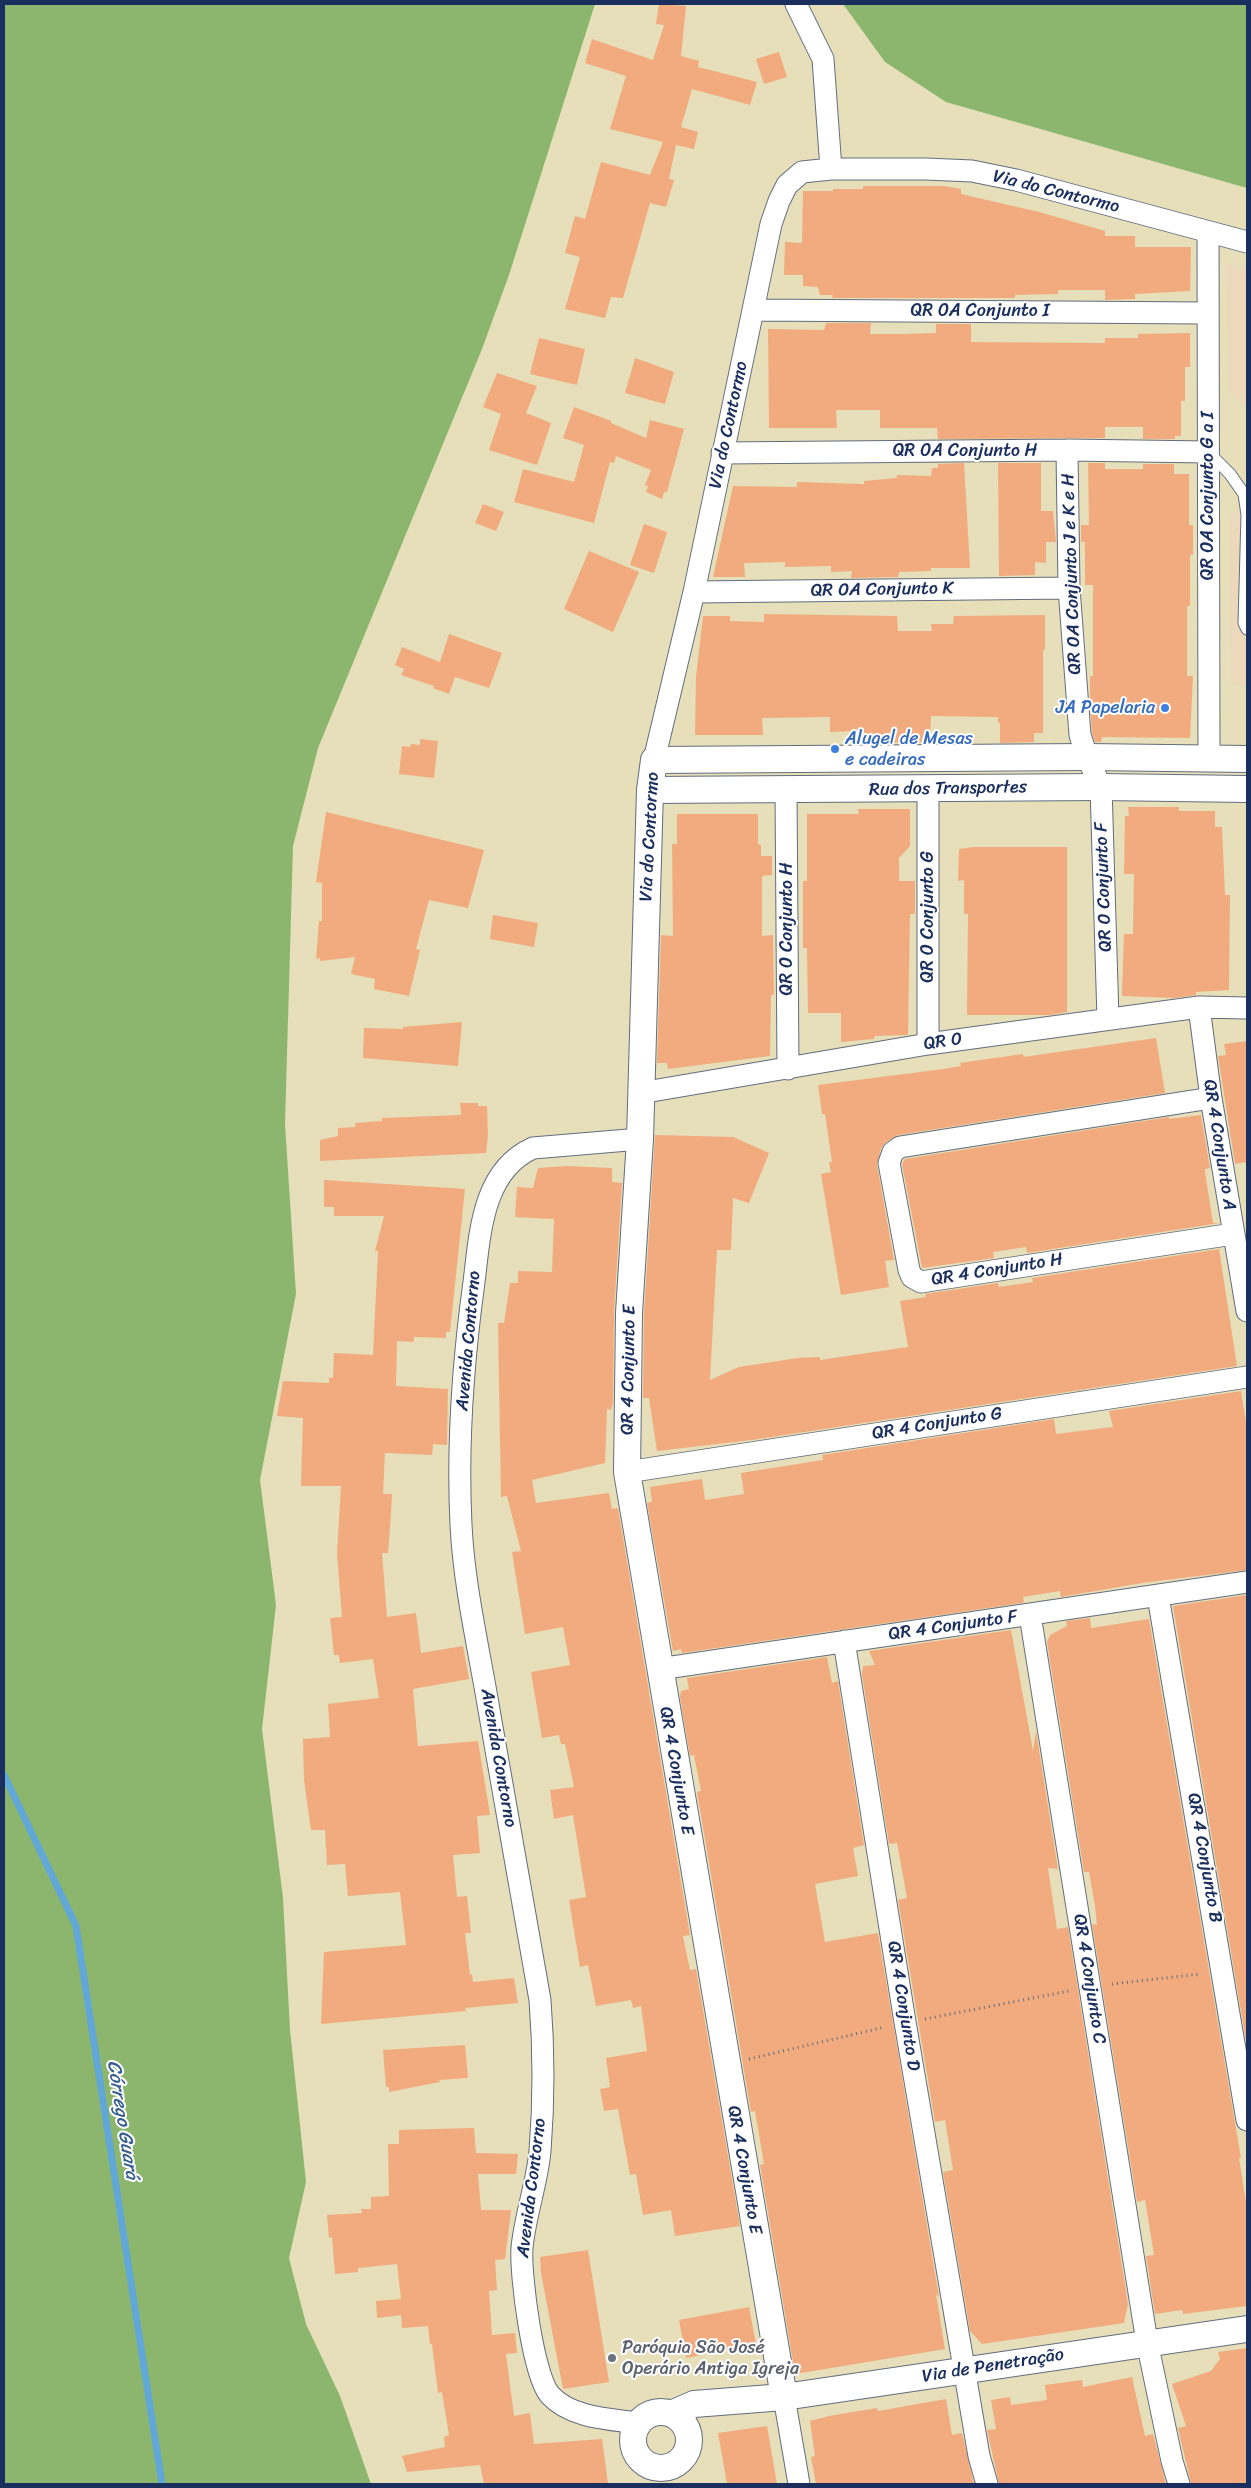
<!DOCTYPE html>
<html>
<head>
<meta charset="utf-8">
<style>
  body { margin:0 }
  #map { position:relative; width:1251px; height:2488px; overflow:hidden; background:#e6dfba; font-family:Sriracha,sans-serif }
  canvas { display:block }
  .frame { position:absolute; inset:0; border:5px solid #1b2f5e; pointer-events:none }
</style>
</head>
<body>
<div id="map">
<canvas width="1251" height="2488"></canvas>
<div class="frame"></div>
</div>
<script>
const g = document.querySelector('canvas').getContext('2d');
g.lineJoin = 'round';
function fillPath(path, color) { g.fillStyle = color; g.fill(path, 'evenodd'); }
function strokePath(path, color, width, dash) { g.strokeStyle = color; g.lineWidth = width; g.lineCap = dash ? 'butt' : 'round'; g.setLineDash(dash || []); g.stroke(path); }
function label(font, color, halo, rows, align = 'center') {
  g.font = font + ' Sriracha,sans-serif'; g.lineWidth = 4; g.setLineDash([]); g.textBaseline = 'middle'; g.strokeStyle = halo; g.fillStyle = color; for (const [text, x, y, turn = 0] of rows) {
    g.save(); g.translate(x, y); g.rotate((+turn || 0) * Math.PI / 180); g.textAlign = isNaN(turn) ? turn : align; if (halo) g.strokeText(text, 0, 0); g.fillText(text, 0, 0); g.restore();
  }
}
fillPath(new Path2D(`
  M 1226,264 L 1247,269 L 1247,409 L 1229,391 Z
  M 1247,502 L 1247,685 L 1231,685 L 1229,518 Z`), '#ecd8ba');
fillPath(new Path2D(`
  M 4,4 L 595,4 L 509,275 L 482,349 L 318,748 L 293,846 L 285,1124 L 296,1294 L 260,1480 L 276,1605 L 262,1729 L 283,1898 L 290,2030 L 306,2182 L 289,2258 L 306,2324 L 340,2396 L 371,2484 L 4,2484 Z
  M 843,4 L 1247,4 L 1247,188 L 946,102 L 885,62 Z`), '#8cb66d');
strokePath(new Path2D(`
  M 4,1775 L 76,1926 L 162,2484`), '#61a7d7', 7);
fillPath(new Path2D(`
  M 659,4 L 686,6 L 681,56 L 699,61 L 698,67 L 757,82 L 750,105 L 692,89 L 681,127 L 698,132 L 694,149 L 676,145 L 669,179 L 674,180 L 666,207 L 650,203 L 623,298 L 611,297 L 605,318 L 565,309 L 580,257 L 565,253 L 575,216 L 585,219 L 601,162 L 650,175 L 663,142 L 610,129 L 626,76 L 585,63 L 592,39 L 653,60 L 664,25 L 656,24 Z
  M 779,52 L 787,77 L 764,84 L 756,59 Z
  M 863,186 L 944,186 L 961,189 L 961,194 L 1039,212 L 1105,231 L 1105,236 L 1135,236 L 1135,247 L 1191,247 L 1190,291 L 1135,294 L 1135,299 L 1105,300 L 1105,290 L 1058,290 L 1058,294 L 1015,295 L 1015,298 L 832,298 L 833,295 L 820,295 L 818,287 L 803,286 L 803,275 L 784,275 L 785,242 L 802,243 L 803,191 L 833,191 L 833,189 L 863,189 Z
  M 826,323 L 871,323 L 870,334 L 904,334 L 936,333 L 936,324 L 971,324 L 971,342 L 1105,343 L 1105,338 L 1138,338 L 1138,334 L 1190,333 L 1190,367 L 1185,367 L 1185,401 L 1181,401 L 1181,436 L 1175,436 L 1175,439 L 1143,439 L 1143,427 L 1105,427 L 1105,438 L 938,439 L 937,428 L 880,428 L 880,410 L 836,410 L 837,428 L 769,428 L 768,329 L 824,330 Z
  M 539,338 L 585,349 L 577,385 L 530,374 Z
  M 635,358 L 674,372 L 665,404 L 625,393 Z
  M 497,373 L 537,386 L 526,413 L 551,423 L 537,465 L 489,450 L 501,414 L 483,407 Z
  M 574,407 L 611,421 L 611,423 L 646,438 L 650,420 L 684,429 L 667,492 L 664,492 L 662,499 L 646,492 L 648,486 L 645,485 L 651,470 L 616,456 L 614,463 L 610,462 L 594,523 L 514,502 L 523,469 L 574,482 L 584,445 L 563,438 Z
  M 964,463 L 970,568 L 931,568 L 931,571 L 899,572 L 898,577 L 851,578 L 852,571 L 831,572 L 831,566 L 785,567 L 785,562 L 744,563 L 745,577 L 713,577 L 733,486 L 797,487 L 797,482 L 864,484 L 864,481 L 897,478 L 897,475 L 931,476 L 932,468 L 938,468 L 938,464 Z
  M 998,463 L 1041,463 L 1041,511 L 1053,511 L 1056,542 L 1046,542 L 1046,563 L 1035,562 L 1035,575 L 999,576 Z
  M 1088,463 L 1105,463 L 1105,469 L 1143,469 L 1143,464 L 1174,464 L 1174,474 L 1189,474 L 1189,525 L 1193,525 L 1193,555 L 1190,555 L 1190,606 L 1187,606 L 1187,676 L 1193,676 L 1190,738 L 1102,737 L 1101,742 L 1095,742 L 1092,733 L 1090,701 L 1090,676 L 1093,676 L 1093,585 L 1085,585 L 1085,542 L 1081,542 L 1081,525 L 1089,525 Z
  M 483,504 L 504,512 L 496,531 L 475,523 Z
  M 644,524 L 667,532 L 654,573 L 630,565 Z
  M 589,551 L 639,572 L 613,632 L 564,609 Z
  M 764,614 L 897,616 L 898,631 L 932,631 L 931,624 L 953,624 L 954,616 L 1045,615 L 1045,650 L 1043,650 L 1043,733 L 1034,733 L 1034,742 L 1000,743 L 1000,723 L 998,723 L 998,717 L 931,716 L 930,742 L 855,743 L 855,731 L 830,732 L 830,717 L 762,718 L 763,735 L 695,735 L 696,677 L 703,616 L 730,616 L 730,621 L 764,622 Z
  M 449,634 L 502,653 L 489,688 L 455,677 L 449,694 L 433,688 L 434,686 L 401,675 L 404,669 L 395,665 L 402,647 L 440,662 Z
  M 420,739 L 438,741 L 434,778 L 399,774 L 402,746 L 410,747 L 411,744 L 420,745 Z
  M 1128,807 L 1179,807 L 1179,811 L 1215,811 L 1215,827 L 1222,827 L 1225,895 L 1230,895 L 1229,990 L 1196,992 L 1196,995 L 1175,998 L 1122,996 L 1124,934 L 1133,934 L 1134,874 L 1124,874 L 1125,816 L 1129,816 Z
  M 858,809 L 910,809 L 910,846 L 899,858 L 899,881 L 915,881 L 915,914 L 910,914 L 908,1035 L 875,1036 L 874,1039 L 841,1042 L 841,1013 L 808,1013 L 807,948 L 803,948 L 803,881 L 807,881 L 807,814 L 859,814 Z
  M 326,812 L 484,850 L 468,908 L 429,900 L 416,949 L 420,950 L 409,996 L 374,989 L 375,979 L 351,974 L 355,957 L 320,961 L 320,958 L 316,959 L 319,921 L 322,921 L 322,883 L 316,882 Z
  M 677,814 L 758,814 L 758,844 L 761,845 L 761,856 L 772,856 L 772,875 L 762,876 L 762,936 L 773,935 L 774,995 L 771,995 L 770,1056 L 668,1069 L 667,1063 L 657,1063 L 661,935 L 673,936 L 672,844 L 677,844 Z
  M 974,847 L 1067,847 L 1067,1012 L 1049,1015 L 967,1015 L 968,914 L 964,914 L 964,880 L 958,881 L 959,849 Z
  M 493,915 L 538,923 L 534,947 L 490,939 Z
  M 462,1022 L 458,1066 L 363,1058 L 364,1028 L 403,1029 L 403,1027 Z
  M 1156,1038 L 1165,1093 L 898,1135 L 886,1142 L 881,1148 L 877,1165 L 894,1260 L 885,1261 L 889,1287 L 841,1295 L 821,1174 L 831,1172 L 829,1162 L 832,1162 L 825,1114 L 822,1114 L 818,1085 L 944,1069 L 961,1066 L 960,1063 L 1023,1054 L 1023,1057 Z
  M 1247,1041 L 1247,1162 L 1235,1164 L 1218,1056 L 1226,1055 L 1224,1044 Z
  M 460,1103 L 478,1103 L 478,1106 L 487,1106 L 488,1136 L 486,1153 L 320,1161 L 320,1140 L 338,1136 L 338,1128 L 355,1127 L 355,1123 L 382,1121 L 382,1118 L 461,1115 Z
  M 1201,1115 L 1210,1168 L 1205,1169 L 1205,1172 L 1213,1223 L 1220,1223 L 1027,1253 L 1026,1247 L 993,1252 L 994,1258 L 922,1268 L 902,1164 L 905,1159 L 1169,1117 L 1169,1119 Z
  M 655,1135 L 733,1137 L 769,1153 L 749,1203 L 733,1198 L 731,1250 L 717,1250 L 710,1380 L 739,1367 L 798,1358 L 820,1357 L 820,1360 L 908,1347 L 900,1301 L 926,1297 L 925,1294 L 998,1283 L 999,1287 L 1033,1282 L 1032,1278 L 1219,1249 L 1237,1366 L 752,1440 L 657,1451 L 649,1398 L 643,1398 L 644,1314 Z
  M 567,1166 L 612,1168 L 612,1182 L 622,1183 L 614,1312 L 613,1403 L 611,1410 L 607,1409 L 605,1463 L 532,1480 L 536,1503 L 609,1493 L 612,1509 L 618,1508 L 690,1935 L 683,1936 L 690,1970 L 696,1969 L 740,2226 L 675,2236 L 671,2210 L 643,2215 L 636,2174 L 630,2175 L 618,2109 L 604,2111 L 600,2089 L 610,2087 L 606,2058 L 647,2051 L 641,2006 L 633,2008 L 631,2000 L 596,2006 L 588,1965 L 580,1967 L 569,1900 L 586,1897 L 573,1815 L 554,1819 L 550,1790 L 574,1787 L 565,1744 L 561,1744 L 559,1735 L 542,1738 L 531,1672 L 570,1665 L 563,1627 L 525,1634 L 512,1552 L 521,1551 L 507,1496 L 501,1497 L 498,1323 L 504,1323 L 510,1283 L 518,1283 L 518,1271 L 552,1272 L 554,1219 L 515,1217 L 517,1187 L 533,1188 L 538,1168 Z
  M 324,1180 L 465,1189 L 450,1332 L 446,1332 L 446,1338 L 414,1337 L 414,1342 L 397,1341 L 396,1386 L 448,1389 L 447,1445 L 433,1444 L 432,1455 L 385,1453 L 383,1494 L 392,1494 L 391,1514 L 388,1553 L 382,1553 L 387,1617 L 416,1613 L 421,1653 L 463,1646 L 469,1679 L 413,1689 L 418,1746 L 478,1741 L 490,1815 L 477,1816 L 480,1853 L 453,1855 L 457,1897 L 467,1896 L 471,1933 L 465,1933 L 470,1975 L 472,1974 L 473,1982 L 514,1978 L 518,2003 L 465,2008 L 466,2011 L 321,2024 L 324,1952 L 406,1945 L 400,1892 L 348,1896 L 345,1864 L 327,1865 L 325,1830 L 311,1830 L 304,1780 L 303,1739 L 330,1737 L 328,1704 L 379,1698 L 373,1659 L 340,1663 L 339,1655 L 334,1655 L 330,1618 L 342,1617 L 337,1554 L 341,1486 L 301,1486 L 303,1418 L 277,1416 L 283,1381 L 329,1383 L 329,1378 L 333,1378 L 334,1353 L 373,1355 L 378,1251 L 375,1251 L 384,1216 L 334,1216 L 334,1207 L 324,1207 Z
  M 1241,1391 L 1247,1428 L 1247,1570 L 1142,1583 L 1061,1597 L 1060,1591 L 1023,1597 L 1024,1602 L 1022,1603 L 682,1653 L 681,1649 L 673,1651 L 647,1503 L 652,1502 L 650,1487 L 702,1479 L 705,1500 L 744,1494 L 741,1473 L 823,1460 L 822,1455 L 1054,1419 L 1056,1434 L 1113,1427 L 1109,1411 Z
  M 1247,1595 L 1247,2047 L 1173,1606 Z
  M 1090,1618 L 1091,1628 L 1149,1619 L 1241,2158 L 1239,2158 L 1247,2208 L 1247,2306 L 1183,2314 L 1182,2310 L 1155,2314 L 1146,2256 L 1154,2255 L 1145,2200 L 1137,2202 L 1092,1924 L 1097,1925 L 1095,1906 L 1089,1872 L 1084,1872 L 1047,1642 L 1050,1635 L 1067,1626 L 1066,1621 Z
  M 1011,1630 L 1033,1751 L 1036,1731 L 1058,1869 L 1048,1868 L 1057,1929 L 1068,1927 L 1128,2304 L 1124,2323 L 982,2344 L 970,2331 L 943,2172 L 953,2170 L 945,2120 L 935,2122 L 898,1900 L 907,1898 L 897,1843 L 889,1844 L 862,1675 L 863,1666 L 875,1665 L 869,1651 Z
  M 827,1657 L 832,1683 L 838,1681 L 864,1845 L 853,1848 L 858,1876 L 815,1884 L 825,1942 L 878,1933 L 939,2297 L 936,2294 L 945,2349 L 795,2374 L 760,2165 L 764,2164 L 755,2111 L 751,2112 L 697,1792 L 701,1791 L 694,1755 L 690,1756 L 680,1697 L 681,1691 L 689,1689 L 687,1678 Z
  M 465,2045 L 468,2078 L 439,2080 L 440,2082 L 389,2092 L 389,2087 L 386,2087 L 383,2050 Z
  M 474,2128 L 476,2153 L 518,2154 L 516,2174 L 478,2174 L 481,2210 L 511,2210 L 505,2259 L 495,2260 L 497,2290 L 489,2291 L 492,2335 L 515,2333 L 517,2353 L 506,2354 L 514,2416 L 530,2413 L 534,2444 L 602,2439 L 608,2484 L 484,2484 L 480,2465 L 407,2472 L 402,2456 L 445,2447 L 444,2437 L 449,2435 L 442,2392 L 438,2393 L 432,2344 L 430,2344 L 428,2326 L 402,2328 L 401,2315 L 377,2318 L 376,2301 L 401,2299 L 397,2264 L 358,2268 L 358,2272 L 335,2274 L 332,2237 L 329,2238 L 327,2215 L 362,2213 L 361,2209 L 371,2209 L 371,2197 L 389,2196 L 388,2144 L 399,2144 L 399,2130 Z
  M 588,2250 L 609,2382 L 563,2389 L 541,2273 L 540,2257 Z
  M 749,2307 L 756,2344 L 686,2358 L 679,2320 Z
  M 1247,2348 L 1247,2484 L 1191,2484 L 1178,2428 L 1186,2426 L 1172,2384 L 1211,2371 L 1220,2359 L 1218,2352 Z
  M 1132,2377 L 1145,2436 L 1153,2434 L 1166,2484 L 999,2484 L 987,2430 L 996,2429 L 991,2400 L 1010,2397 L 1011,2405 L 1047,2400 L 1045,2385 L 1082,2380 L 1083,2387 Z
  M 946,2399 L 952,2435 L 962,2433 L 974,2484 L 816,2484 L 811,2457 L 815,2456 L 810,2421 L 829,2416 L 877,2408 L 878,2411 Z
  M 767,2426 L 777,2484 L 727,2484 L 718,2433 Z`), '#f1ab7e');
const service = new Path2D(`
  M 1209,453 L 1230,474 L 1244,494 L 1247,515 L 1244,623 L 1247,629`);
const minor = new Path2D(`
  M 796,4 L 823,59 L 831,169
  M 1208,232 L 1209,760
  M 753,310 L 1207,313
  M 1067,450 L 1069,588 L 1080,735 L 1087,757 L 1101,787 L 1108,1019
  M 722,453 L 1067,450 L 1208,452
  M 694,592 L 1069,588
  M 654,760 L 694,592 L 771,224 L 779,201 L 787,185 L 802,172 L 831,169 L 926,169 L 972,171 L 1016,180 L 1247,242
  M 786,790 L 788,1069
  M 1199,1007 L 1211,1098 L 1247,1311
  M 928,1044 L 928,789
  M 640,1093 L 928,1044 L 1199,1007 L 1247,1008
  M 1211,1098 L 900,1147 L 893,1152 L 889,1163 L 909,1270 L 912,1277 L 921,1282 L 1233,1234
  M 627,1472 L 1247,1377
  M 1158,1596 L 1247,2120
  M 1030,1615 L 1147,2342 L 1172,2461 L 1179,2484
  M 844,1641 L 905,2022 L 979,2456 L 987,2484
  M 659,1669 L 1247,1582
  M 784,2397 L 799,2484
  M 638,2423 C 609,2419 571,2418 550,2395 C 533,2376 520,2274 522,2248 C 525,2215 537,2184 540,2151 C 544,2101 544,2051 540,2000 C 523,1902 505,1803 488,1704 C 478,1645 464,1585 461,1525 C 457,1444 463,1362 474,1282 C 480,1234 482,1171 533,1148 L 640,1139`);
const tertiary = new Path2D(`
  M 650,790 L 1101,787 L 1247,789
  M 784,2397 L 627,1472 L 629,1313 L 640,1139 L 650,790 L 654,760 L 1087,757 L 1247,759
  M633 2440a28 28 0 1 1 56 0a28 28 0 1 1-56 0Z
  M 671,2414 L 694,2404 L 784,2397 L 1247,2329`);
strokePath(service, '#626d7e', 13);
strokePath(minor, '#626d7e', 23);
strokePath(tertiary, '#626d7e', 28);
strokePath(new Path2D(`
  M 1112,1984 L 1200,1974
  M 925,2019 L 1069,1991
  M 749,2059 L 885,2027`), '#626d7e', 3, [1, 4]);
strokePath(service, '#fff', 11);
strokePath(minor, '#fff', 21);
strokePath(tertiary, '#fff', 26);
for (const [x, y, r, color] of [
  [1165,708,5,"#3f7fe0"],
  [835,749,5,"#3f7fe0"],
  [612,2358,5,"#6b7280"]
]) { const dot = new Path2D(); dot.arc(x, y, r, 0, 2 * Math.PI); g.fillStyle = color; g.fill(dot); strokePath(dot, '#fff', 2); }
label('18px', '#1b2f5e', '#fff', [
  ["Via do Contormo",1056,192,14],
  ["QR 0A Conjunto I",980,311],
  ["Via do Contormo",729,425,-78],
  ["QR 0A Conjunto H",965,451],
  ["QR 0A Conjunto G a I",1208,496,-90],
  ["QR 0A Conjunto J e K e H",1072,574,-92],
  ["QR 0A Conjunto K",882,590,-1],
  ["Rua dos Transportes",948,789,-1],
  ["Via do Contormo",650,837,-87],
  ["QR 0 Conjunto F",1104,887,-92],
  ["QR 0 Conjunto G",928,917,-90],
  ["QR 0 Conjunto H",787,929,-90],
  ["QR 0",943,1042,-8],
  ["QR 4 Conjunto A",1219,1145,81],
  ["QR 4 Conjunto H",997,1270,-9],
  ["Avenida Contorno",469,1341,-85],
  ["QR 4 Conjunto E",629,1370,-89],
  ["QR 4 Conjunto G",937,1424,-9],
  ["QR 4 Conjunto F",953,1626,-8],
  ["Avenida Contorno",498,1758,80],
  ["QR 4 Conjunto E",676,1771,80],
  ["QR 4 Conjunto B",1204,1858,80],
  ["QR 4 Conjunto C",1089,1979,81],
  ["QR 4 Conjunto D",903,2006,81],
  ["QR 4 Conjunto E",744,2170,80],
  ["Avenida Contorno",532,2188,-83],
  ["Via de Penetração",993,2366,-9]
]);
label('18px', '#366cbe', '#fff', [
  ["JA Papelaria",1155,708],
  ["Alugel de Mesas",845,739,"left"],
  ["e cadeiras",845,760,"left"]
], 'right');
label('18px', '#5b616d', '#fff', [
  ["Paróquia São José",622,2348],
  ["Operário Antiga Igreja",622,2369]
], 'left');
label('italic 19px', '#375f8e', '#fff', [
  ["Córrego Guará",122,2120,81]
]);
</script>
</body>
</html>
